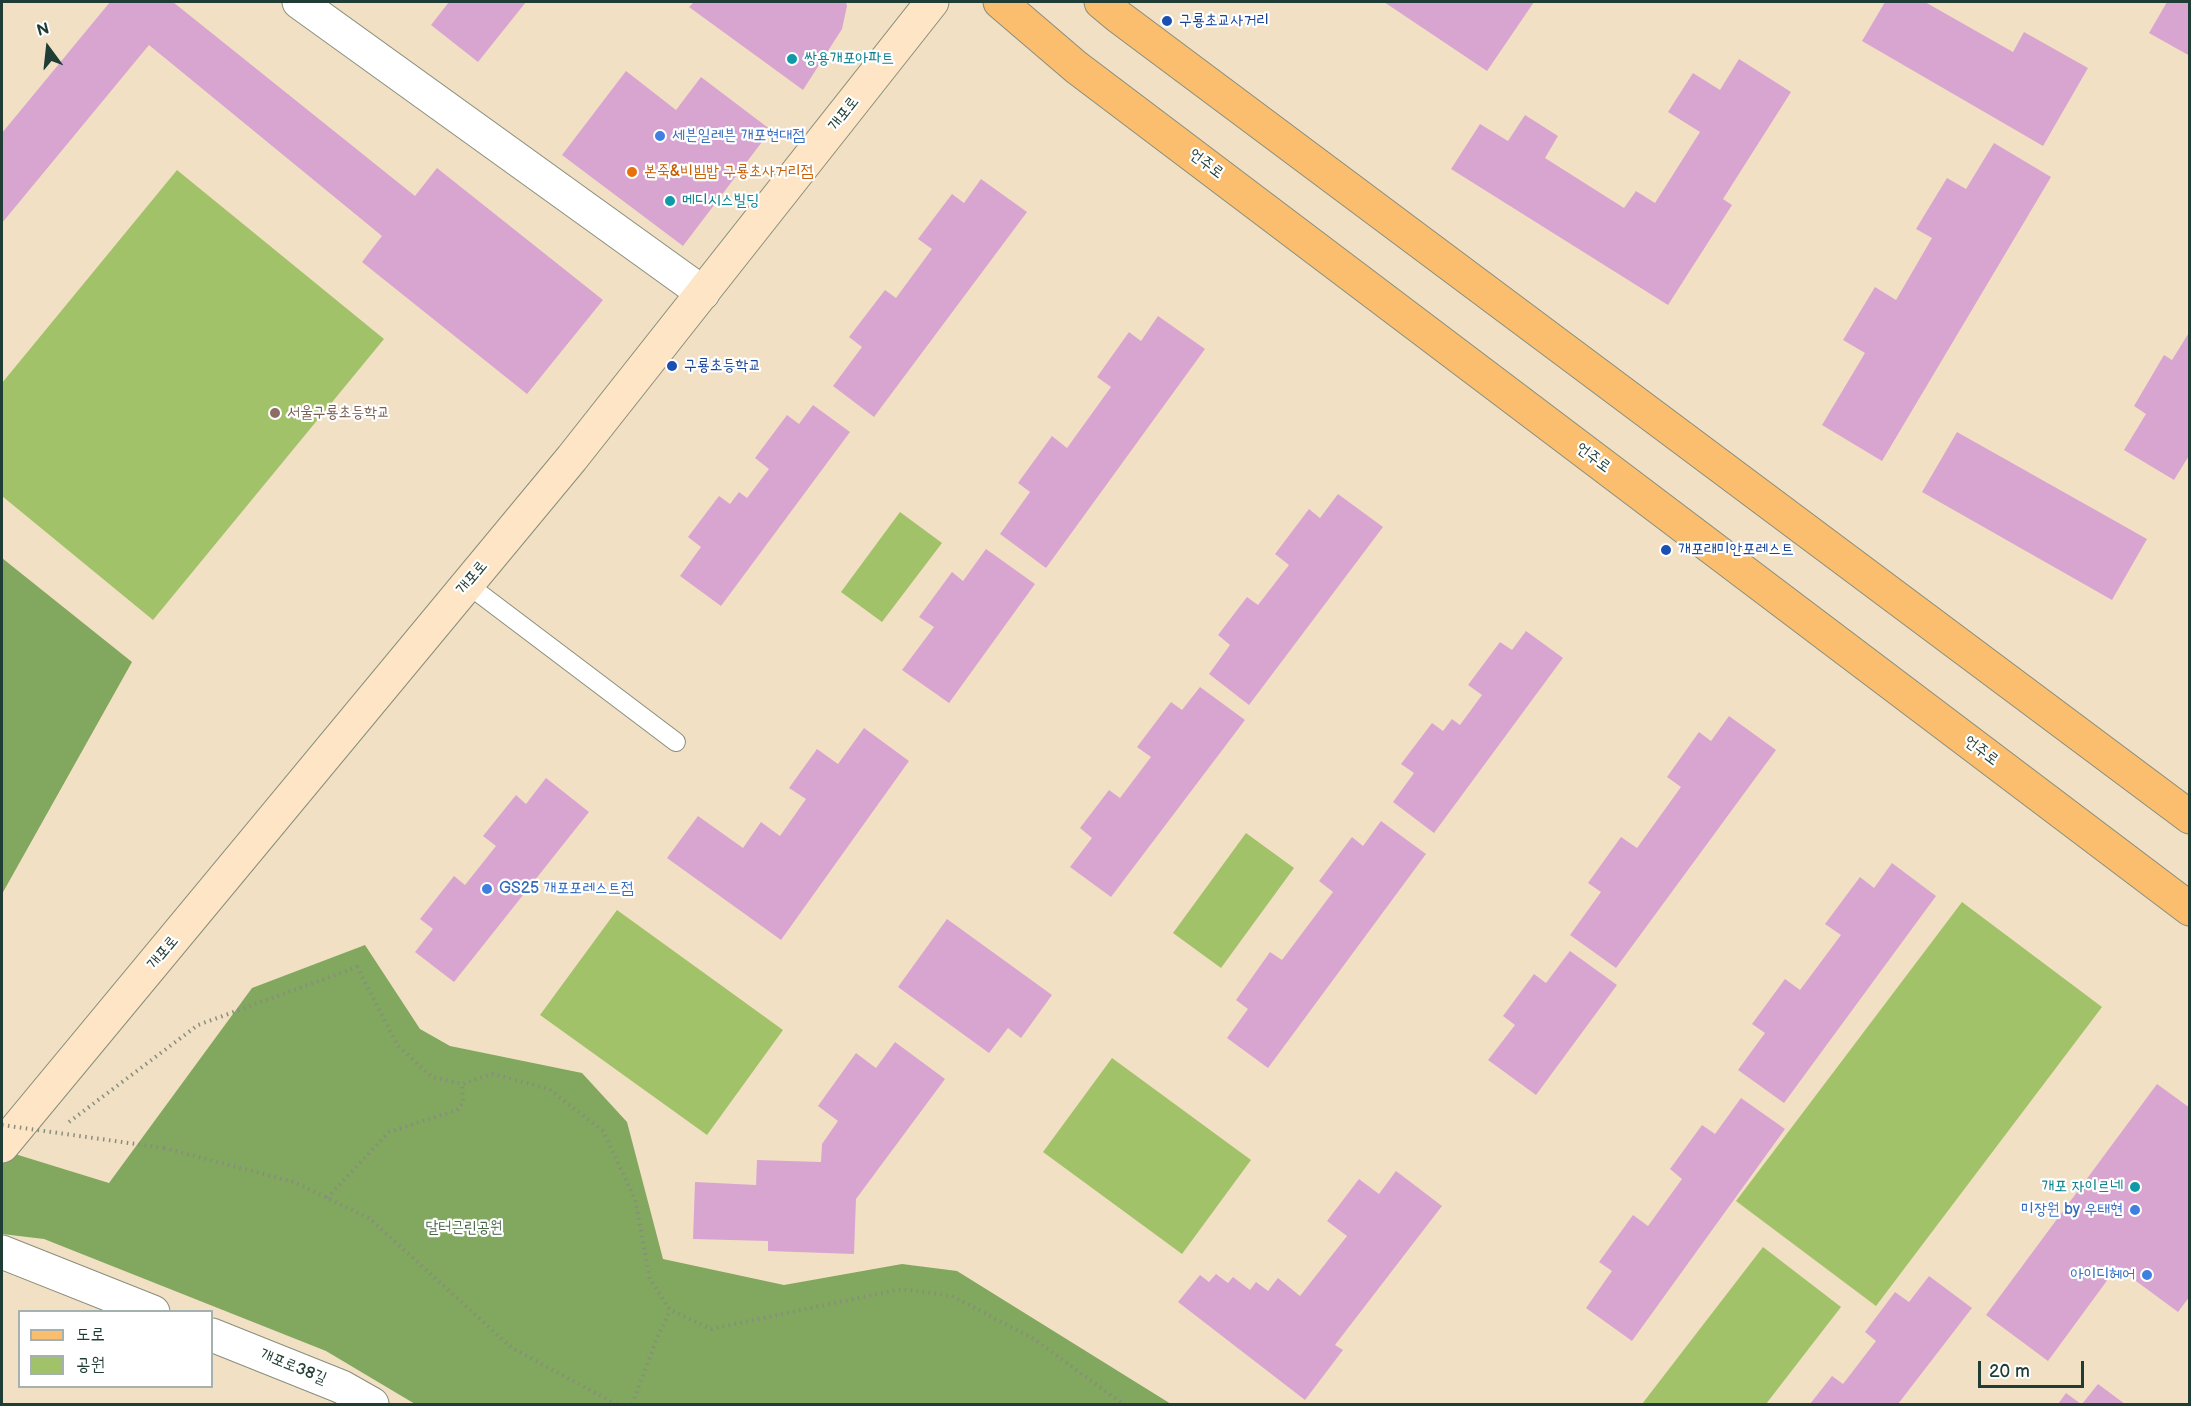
<!DOCTYPE html>
<html>
<head>
<meta charset="utf-8">
<style>
  body { margin:0 }
  #map { position:relative; width:2191px; height:1406px; overflow:hidden; background:#f2e0c4; font-family:"Balsamiq Sans","Poor Story",sans-serif }
  canvas { display:block }
  .frame { position:absolute; inset:0; border:3px solid #1f3d34; pointer-events:none }
  .legend { position:absolute; left:18px; top:1310px; width:195px; height:78px; box-sizing:border-box; background:#fff; border:2px solid #a5b1ae; margin:0; padding:8px 10px; list-style:none; font-size:18px; color:#1f3d34 }
  .legend li { display:flex; align-items:center; gap:12px; height:30px }
  .legend b { width:30px; border:2px solid #a5b1ae }
  .north { position:absolute; left:18px; top:18px; width:60px; height:60px; -webkit-text-stroke:4px #fff; paint-order:stroke; rotate:345deg; font-size:16px; font-weight:700; line-height:24px; text-align:center; color:#1f3d34 }
  .north::after { content:''; display:block; margin:auto; width:21px; height:27px; background:#1f3d34; clip-path:polygon(50% 0,100% 100%,50% 72%,0 100%) }
  .scale { position:absolute; left:1978px; top:1361px; width:106px; height:27px; box-sizing:border-box; border:3px solid #1f3d34; border-top:0; padding-left:8px; font-size:18px; line-height:21px; white-space:nowrap; color:#1f3d34; -webkit-text-stroke:4px #fff; paint-order:stroke }
</style>
</head>
<body>
<div id="map">
<canvas width="2191" height="1406"></canvas>
<div class="frame"></div>
<ul class="legend">
<li><b style="height:8px;background:#fabe6e"></b>도로</li>
<li><b style="height:16px;background:#a2c26a"></b>공원</li>
</ul>
<div class="north">N</div>
<div class="scale">20 m</div>
</div>
<script>
const g = document.querySelector('canvas').getContext('2d');
g.lineJoin = 'round';
function fillPath(path, color) { g.fillStyle = color; g.fill(path, 'evenodd'); }
function strokePath(path, color, width, dash) { g.strokeStyle = color; g.lineWidth = width; g.lineCap = dash ? 'butt' : 'round'; g.setLineDash(dash || []); g.stroke(path); }
function label(font, color, halo, rows, align = 'center') {
  g.font = font + ' "Balsamiq Sans","Poor Story",sans-serif'; g.lineWidth = 4.5; g.setLineDash([]); g.textBaseline = 'middle'; g.strokeStyle = halo; g.fillStyle = color; for (const [text, x, y, turn = 0] of rows) {
    g.save(); g.translate(x, y); g.rotate((+turn || 0) * Math.PI / 180); g.textAlign = isNaN(turn) ? turn : align; if (halo) g.strokeText(text, 0, 0); g.fillText(text, 0, 0); g.restore();
  }
}
fillPath(new Path2D(`
  M 177,170 L 384,339 L 153,620 L 2,496 L 2,383 Z
  M 900,512 L 942,543 L 882,622 L 841,592 Z
  M 1246,833 L 1294,868 L 1221,968 L 1173,933 Z
  M 1962,902 L 2102,1007 L 1876,1306 L 1736,1201 Z
  M 617,910 L 783,1030 L 707,1135 L 540,1015 Z
  M 1112,1058 L 1251,1160 L 1182,1254 L 1043,1152 Z
  M 1763,1247 L 1841,1307 L 1766,1404 L 1642,1404 Z`), '#a2c26a');
fillPath(new Path2D(`
  M 2,558 L 132,662 L 2,894 Z
  M 365,945 L 420,1029 L 450,1046 L 582,1073 L 627,1122 L 663,1259 L 784,1285 L 902,1264 L 957,1271 L 1171,1404 L 415,1404 L 326,1351 L 44,1239 L 2,1234 L 2,1150 L 109,1183 L 252,988 Z`), '#81a85e');
fillPath(new Path2D(`
  M 110,2 L 173,2 L 415,196 L 437,168 L 603,300 L 527,394 L 362,262 L 382,236 L 149,45 L 2,223 L 2,133 Z
  M 449,2 L 526,2 L 478,62 L 431,25 Z
  M 694,2 L 846,2 L 847,6 L 842,29 L 803,90 L 689,7 Z
  M 1384,2 L 1534,2 L 1487,71 Z
  M 1885,2 L 1925,2 L 2013,52 L 2024,32 L 2088,68 L 2043,146 L 1862,41 Z
  M 2167,2 L 2190,2 L 2190,56 L 2149,33 Z
  M 1739,59 L 1791,92 L 1723,199 L 1732,205 L 1668,305 L 1451,169 L 1480,124 L 1508,141 L 1525,115 L 1558,136 L 1545,158 L 1624,208 L 1636,191 L 1655,203 L 1700,132 L 1668,112 L 1693,73 L 1720,90 Z
  M 626,71 L 676,110 L 701,77 L 771,130 L 683,246 L 562,155 Z
  M 1994,143 L 2051,177 L 1882,461 L 1822,425 L 1865,353 L 1843,340 L 1875,287 L 1896,300 L 1932,238 L 1916,229 L 1947,178 L 1966,189 Z
  M 981,179 L 1027,212 L 874,417 L 833,386 L 862,347 L 849,337 L 885,290 L 896,298 L 932,249 L 918,239 L 952,194 L 964,203 Z
  M 1158,316 L 1205,349 L 1046,568 L 1000,534 L 1030,492 L 1018,483 L 1052,436 L 1067,448 L 1111,387 L 1097,377 L 1129,332 L 1141,341 Z
  M 2190,331 L 2190,454 L 2174,480 L 2124,450 L 2146,414 L 2134,406 L 2164,355 L 2172,360 Z
  M 813,405 L 850,432 L 721,606 L 680,576 L 701,547 L 688,537 L 719,496 L 730,504 L 739,492 L 747,498 L 769,469 L 755,458 L 787,415 L 799,424 Z
  M 1957,432 L 2147,539 L 2112,600 L 1922,492 Z
  M 1338,494 L 1383,527 L 1249,705 L 1209,674 L 1230,645 L 1218,635 L 1247,597 L 1258,605 L 1289,565 L 1275,554 L 1309,509 L 1320,518 Z
  M 986,549 L 1035,584 L 949,703 L 902,670 L 934,627 L 919,617 L 952,572 L 963,581 Z
  M 1526,631 L 1563,658 L 1434,833 L 1393,802 L 1414,773 L 1401,764 L 1432,723 L 1443,731 L 1452,719 L 1460,725 L 1482,695 L 1468,685 L 1500,642 L 1512,650 Z
  M 1200,687 L 1245,720 L 1111,897 L 1070,867 L 1092,838 L 1080,828 L 1109,790 L 1120,798 L 1151,757 L 1137,747 L 1171,702 L 1182,710 Z
  M 1729,716 L 1776,750 L 1616,968 L 1570,935 L 1601,892 L 1588,883 L 1621,837 L 1637,848 L 1681,787 L 1667,777 L 1699,732 L 1711,741 Z
  M 864,728 L 909,761 L 781,940 L 667,858 L 698,816 L 743,848 L 761,822 L 780,836 L 806,799 L 789,788 L 817,749 L 838,764 Z
  M 546,778 L 589,812 L 454,982 L 415,952 L 433,929 L 420,919 L 454,876 L 465,885 L 496,846 L 483,836 L 516,795 L 526,804 Z
  M 1381,821 L 1426,854 L 1268,1068 L 1227,1038 L 1248,1009 L 1236,1000 L 1270,952 L 1282,960 L 1333,892 L 1319,881 L 1352,837 L 1363,846 Z
  M 1892,863 L 1936,896 L 1784,1103 L 1738,1070 L 1765,1033 L 1752,1024 L 1785,979 L 1800,990 L 1841,935 L 1825,924 L 1860,877 L 1874,888 Z
  M 947,919 L 1052,995 L 1021,1038 L 1008,1028 L 989,1053 L 898,987 Z
  M 1570,951 L 1617,985 L 1536,1095 L 1488,1060 L 1515,1025 L 1503,1016 L 1534,974 L 1546,983 Z
  M 895,1042 L 945,1079 L 856,1199 L 854,1254 L 768,1251 L 768,1241 L 693,1239 L 695,1182 L 756,1185 L 757,1160 L 821,1162 L 822,1144 L 838,1121 L 818,1106 L 856,1053 L 876,1068 Z
  M 2157,1084 L 2190,1108 L 2190,1296 L 2178,1312 L 2117,1267 L 2048,1361 L 1986,1315 Z
  M 1741,1098 L 1785,1129 L 1632,1341 L 1586,1308 L 1612,1271 L 1599,1262 L 1633,1215 L 1648,1226 L 1682,1179 L 1670,1169 L 1702,1125 L 1715,1134 Z
  M 1396,1171 L 1442,1206 L 1335,1345 L 1343,1350 L 1305,1400 L 1178,1302 L 1200,1275 L 1209,1282 L 1216,1274 L 1228,1283 L 1233,1277 L 1250,1290 L 1256,1282 L 1268,1291 L 1278,1278 L 1300,1296 L 1347,1236 L 1327,1221 L 1359,1179 L 1379,1194 Z
  M 1929,1276 L 1972,1308 L 1898,1404 L 1810,1404 L 1832,1376 L 1843,1384 L 1876,1341 L 1865,1332 L 1895,1292 L 1909,1302 Z
  M 2098,1384 L 2125,1404 L 2082,1404 Z
  M 2066,1393 L 2081,1404 L 2058,1404 Z`), '#d8a5d1');
const lane = new Path2D(`
  M 467,584 L 676,742`);
const street = new Path2D(`
  M 299,2 L 703,293
  M 2,1252 L 153,1312
  M 212,1335 L 342,1387 L 372,1404`);
const secondary = new Path2D(`
  M 2,1146 L 572,458 L 932,2`);
const primary = new Path2D(`
  M 1000,2 L 1076,67 L 2190,909
  M 1101,2 L 1119,17 L 2190,817`);
strokePath(lane, '#888e7c', 20);
strokePath(street, '#888e7c', 35);
strokePath(secondary, '#888e7c', 35);
strokePath(primary, '#888e7c', 35);
strokePath(new Path2D(`
  M 69,1122 L 198,1025 L 357,967 L 398,1046 L 432,1077 L 462,1084 L 492,1074 L 549,1089 L 603,1131 L 635,1199 L 650,1279 L 670,1310 L 711,1329 L 901,1289 L 952,1296 L 1034,1339 L 1123,1404
  M 164,1148 L 294,1182 L 369,1218 L 512,1348 L 616,1404
  M 327,1198 L 389,1132 L 457,1110 L 463,1103 L 462,1084
  M 632,1404 L 658,1336 L 670,1310`), '#888e7c', 4, [1.5, 4.5]);
strokePath(lane, '#fff', 18);
strokePath(street, '#fff', 33);
strokePath(secondary, '#fde5c5', 33);
strokePath(primary, '#fabe6e', 33);
strokePath(new Path2D(`
  M 2,1125 L 164,1148`), '#888e7c', 4, [1.5, 4.5]);
for (const [x, y, r, color] of [
  [1167,21,6,"#1a4fb4"],
  [792,59,6,"#0f9aa8"],
  [660,136,6,"#3f7fe0"],
  [632,172,6,"#e8710a"],
  [670,201,6,"#0f9aa8"],
  [672,366,6,"#1a4fb4"],
  [275,413,6,"#8d6e63"],
  [1666,550,6,"#1a4fb4"],
  [487,889,6,"#3f7fe0"],
  [2135,1187,6,"#0f9aa8"],
  [2135,1210,6,"#3f7fe0"],
  [2147,1275,6,"#3f7fe0"]
]) { const dot = new Path2D(); dot.arc(x, y, r, 0, 2 * Math.PI); g.fillStyle = color; g.fill(dot); strokePath(dot, '#fff', 2); }
label('16px', '#164399', '#fff', [
  ["구룡초교사거리",1179,21],
  ["구룡초등학교",684,366],
  ["개포래미안포레스트",1678,550]
], 'left');
label('16px', '#0d838f', '#fff', [
  ["쌍용개포아파트",804,59],
  ["메디시스빌딩",682,201],
  ["개포 자이르네",2123,1187,"right"]
], 'left');
label('16px', '#1f3d34', '#fff', [
  ["개포로",844,114,-52],
  ["언주로",1206,164,37],
  ["언주로",1593,458,37],
  ["개포로",472,578,-50],
  ["언주로",1981,751,37],
  ["개포로",163,953,-50],
  ["개포로38길",293,1367,22]
]);
label('16px', '#366cbe', '#fff', [
  ["세븐일레븐 개포현대점",672,136],
  ["GS25 개포포레스트점",499,889],
  ["미장원 by 우태현",2123,1210,"right"],
  ["아이디헤어",2135,1275,"right"]
], 'left');
label('16px', '#c56008', '#fff', [
  ["본죽&비빔밥 구룡초사거리점",644,172]
], 'left');
label('16px', '#785e54', '#fff', [
  ["서울구룡초등학교",287,413]
], 'left');
label('16px', '#466544', '#fff', [
  ["달터근린공원",464,1228]
]);
</script>
</body>
</html>
